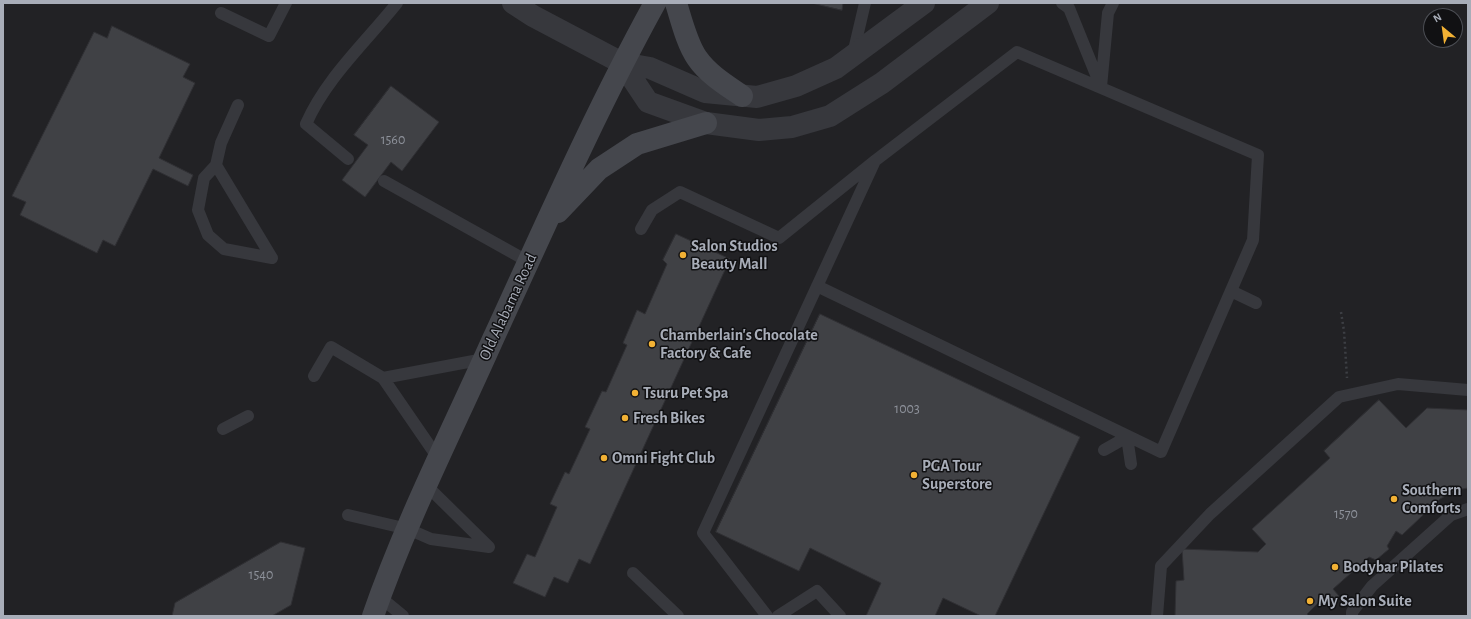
<!DOCTYPE html>
<html>
<head>
<meta charset="utf-8">
<style>
  body { margin:0 }
  #map { position:relative; width:1471px; height:619px; overflow:hidden; background:#161618; font-family:"Alegreya Sans",sans-serif }
  canvas { display:block }
  .frame { position:absolute; inset:0; border:4px solid #a8adb8; pointer-events:none }
  .north { position:absolute; left:1423px; top:8px; width:40px; height:40px; box-sizing:border-box; background:#111113; border:1px solid #4d4f55; border-radius:50%; rotate:331deg; font-size:11px; font-weight:700; line-height:16px; text-align:center; color:#a8adb8 }
  .north::after { content:''; display:block; margin:auto; width:14px; height:18px; background:#f2b134; clip-path:polygon(50% 0,100% 100%,50% 72%,0 100%) }
</style>
</head>
<body>
<div id="map">
<canvas width="1471" height="619"></canvas>
<div class="frame"></div>
<div class="north">N</div>
</div>
<script>
const g = document.querySelector('canvas').getContext('2d');
g.lineJoin = 'round';
function fillPath(path, color) { g.fillStyle = color; g.fill(path, 'evenodd'); }
function strokePath(path, color, width, dash) { g.strokeStyle = color; g.lineWidth = width; g.lineCap = dash ? 'butt' : 'round'; g.setLineDash(dash || []); g.stroke(path); }
function label(font, color, halo, rows, align = 'center') {
  g.font = font + ' "Alegreya Sans",sans-serif'; g.lineWidth = 3; g.setLineDash([]); g.textBaseline = 'middle'; g.strokeStyle = halo; g.fillStyle = color; for (const [text, x, y, turn = 0] of rows) {
    g.save(); g.translate(x, y); g.rotate((+turn || 0) * Math.PI / 180); g.textAlign = isNaN(turn) ? turn : align; if (halo) g.strokeText(text, 0, 0); g.fillText(text, 0, 0); g.restore();
  }
}
fillPath(new Path2D(`
  M 3,3 L 1468,3 L 1468,616 L 3,616 ZM 1431,16 L 1455,16 L 1455,40 L 1431,40 Z`), '#222225');
const building = new Path2D(`
  M 812,3 L 843,3 L 842,10 Z
  M 112,26 L 190,64 L 183,77 L 195,83 L 159,158 L 193,175 L 188,186 L 153,169 L 115,246 L 103,240 L 97,253 L 20,215 L 26,202 L 12,196 L 94,32 L 107,38 Z
  M 391,86 L 439,122 L 402,171 L 391,162 L 365,197 L 342,180 L 368,145 L 354,135 Z
  M 676,234 L 730,259 L 590,564 L 579,559 L 568,583 L 554,577 L 545,597 L 513,583 L 527,554 L 535,557 L 557,507 L 550,504 L 565,472 L 569,474 L 590,429 L 585,427 L 602,391 L 606,392 L 627,345 L 623,343 L 637,310 L 645,314 L 667,264 L 663,260 Z
  M 820,314 L 1080,437 L 995,616 L 981,616 L 943,598 L 935,616 L 866,616 L 881,583 L 810,548 L 799,571 L 716,532 Z
  M 1379,400 L 1406,428 L 1427,408 L 1468,410 L 1468,488 L 1456,490 L 1440,499 L 1402,535 L 1396,531 L 1387,546 L 1389,549 L 1376,560 L 1369,557 L 1333,589 L 1339,596 L 1328,606 L 1320,601 L 1307,614 L 1309,616 L 1175,616 L 1176,581 L 1184,580 L 1182,549 L 1258,552 L 1266,544 L 1252,529 L 1330,458 L 1324,451 Z
  M 281,542 L 305,548 L 291,605 L 272,616 L 172,616 L 175,603 Z`);
fillPath(building, '#404145');
strokePath(building, '#303034', 1);
strokePath(new Path2D(`
  M 1341,312 L 1344,331 L 1347,378`), '#3d3f44', 2.5, [2, 3]);
strokePath(new Path2D(`
  M 1062,3 L 1069,8 L 1101,87 L 1108,13 L 1113,3
  M 221,13 L 269,36 L 286,3
  M 853,54 L 865,3
  M 238,105 L 221,143 L 216,165 L 204,178 L 198,210 L 208,235 L 224,249 L 272,258
  M 348,159 L 306,124 C 326,78 366,42 397,3
  M 216,165 L 272,258
  M 384,181 L 529,262
  M 641,229 L 652,210 L 680,192 L 779,238 L 876,160 L 1017,52 L 1258,155 L 1253,240 L 1161,452 L 817,286
  M 1231,291 L 1256,303
  M 314,376 L 331,347 L 383,378 L 438,458
  M 383,378 L 484,359
  M 223,429 L 248,416
  M 1104,450 L 1127,437 L 1131,464
  M 426,485 L 489,547
  M 348,515 L 408,529 L 431,539 L 489,547
  M 633,573 L 678,616
  M 380,597 L 403,616
  M 767,616 L 703,533 L 874,163
  M 778,616 L 817,591 L 840,616
  M 1157,616 L 1161,566 L 1210,514 L 1339,397 L 1398,384 L 1468,390
  M 1352,616 L 1352,612 L 1372,586 L 1451,515 L 1468,509`), '#37383d', 12);
strokePath(new Path2D(`
  M 513,3 L 533,16 L 622,63 L 650,68 L 705,92 L 757,97 L 796,86 L 836,68 L 924,3
  M 622,63 L 648,102 L 706,123 L 759,130 L 792,127 L 830,116 L 882,83 L 988,3`), '#37383d', 22);
strokePath(new Path2D(`
  M 676,3 C 681,19 687,44 697,58 C 708,74 726,85 742,96
  M 558,212 L 599,169 L 637,144 L 706,123
  M 373,616 C 406,521 452,431 493,339 C 545,226 595,112 655,3`), '#45474d', 22);
for (const [x, y, r, color] of [
  [683,255,4,"#f2b134"],
  [652,344,4,"#f2b134"],
  [635,393,4,"#f2b134"],
  [625,418,4,"#f2b134"],
  [604,458,4,"#f2b134"],
  [914,475,4,"#f2b134"],
  [1394,499,4,"#f2b134"],
  [1335,567,4,"#f2b134"],
  [1310,601,4,"#f2b134"]
]) { const dot = new Path2D(); dot.arc(x, y, r, 0, 2 * Math.PI); g.fillStyle = color; g.fill(dot); strokePath(dot, '#111113', 1.5); }
label('14px', '#8e929b', null, [
  ["1560",393,140],
  ["1003",907,409],
  ["1570",1346,514],
  ["1540",261,575]
]);
label('bold 16px', '#a8adb8', '#111113', [
  ["Salon Studios",691,246],
  ["Beauty Mall",691,264],
  ["Chamberlain's Chocolate",660,335],
  ["Factory & Cafe",660,353],
  ["Tsuru Pet Spa",643,393],
  ["Fresh Bikes",633,418],
  ["Omni Fight Club",612,458],
  ["PGA Tour",922,466],
  ["Superstore",922,484],
  ["Southern",1402,490],
  ["Comforts",1402,508],
  ["Bodybar Pilates",1343,567],
  ["My Salon Suite",1318,601]
], 'left');
label('16px', '#a8adb8', '#111113', [
  ["Old Alabama Road",508,307,-65]
]);
</script>
</body>
</html>
